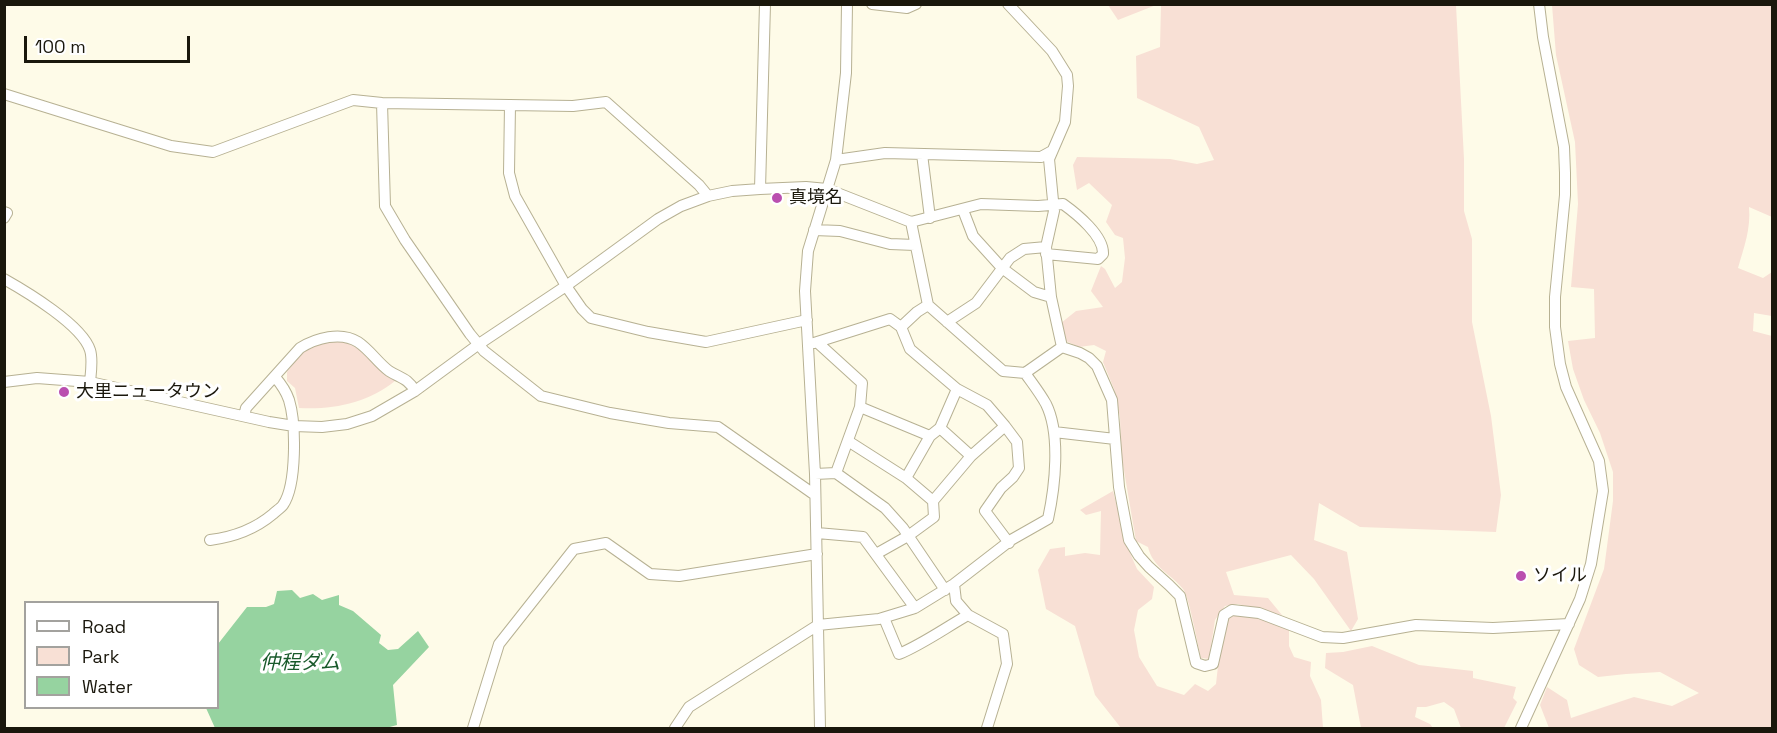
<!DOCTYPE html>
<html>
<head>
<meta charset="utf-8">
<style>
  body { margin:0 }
  #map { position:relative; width:1777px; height:733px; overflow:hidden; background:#fefbe8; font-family:"Space Grotesk",sans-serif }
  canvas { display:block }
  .frame { position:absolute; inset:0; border:6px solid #1a170c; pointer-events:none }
  .legend { position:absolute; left:24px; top:601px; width:195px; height:108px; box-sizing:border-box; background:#fff; border:2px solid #a3a29e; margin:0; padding:8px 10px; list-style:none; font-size:18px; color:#1a170c }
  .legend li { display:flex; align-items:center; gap:12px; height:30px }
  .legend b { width:30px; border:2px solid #a3a29e }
  .scale { position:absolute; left:24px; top:36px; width:166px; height:27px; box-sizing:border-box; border:3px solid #1a170c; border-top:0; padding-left:8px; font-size:18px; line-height:21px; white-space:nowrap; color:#1a170c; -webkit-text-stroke:4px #fff; paint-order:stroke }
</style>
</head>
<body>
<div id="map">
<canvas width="1777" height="733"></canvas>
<div class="frame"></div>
<ul class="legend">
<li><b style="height:8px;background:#fff"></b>Road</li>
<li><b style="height:16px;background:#f8e0d5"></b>Park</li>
<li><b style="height:16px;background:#96d3a0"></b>Water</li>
</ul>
<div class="scale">100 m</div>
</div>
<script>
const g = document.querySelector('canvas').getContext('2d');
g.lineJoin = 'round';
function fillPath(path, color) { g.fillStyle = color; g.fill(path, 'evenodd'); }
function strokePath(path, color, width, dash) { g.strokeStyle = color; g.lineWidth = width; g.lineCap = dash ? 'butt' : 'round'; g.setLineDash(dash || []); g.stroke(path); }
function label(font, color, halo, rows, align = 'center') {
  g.font = font + ' "Space Grotesk","Noto Sans JP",sans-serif'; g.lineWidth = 6; g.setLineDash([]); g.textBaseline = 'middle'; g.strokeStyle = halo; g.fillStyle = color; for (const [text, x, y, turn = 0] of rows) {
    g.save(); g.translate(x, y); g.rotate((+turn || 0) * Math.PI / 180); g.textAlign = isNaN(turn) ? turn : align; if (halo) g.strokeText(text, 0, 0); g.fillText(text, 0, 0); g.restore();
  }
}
fillPath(new Path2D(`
  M 1108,5 L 1156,5 L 1118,20 Z
  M 1161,5 L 1456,5 L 1464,159 L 1464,211 L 1472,239 L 1472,322 L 1491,416 L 1501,495 L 1496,532 L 1360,527 L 1319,503 L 1314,540 L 1347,552 L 1358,619 L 1351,631 L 1314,579 L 1291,555 L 1226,572 L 1234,595 L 1268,598 L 1282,615 L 1238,604 L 1225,606 L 1215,620 L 1209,659 L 1201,658 C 1198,646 1189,596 1183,589 C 1171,574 1153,568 1148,547 L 1136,541 L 1121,453 L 1120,417 L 1114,389 L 1103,362 L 1106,351 L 1094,345 L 1079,347 L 1066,341 L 1061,323 L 1076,311 L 1103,307 L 1091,291 L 1101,266 L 1105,269 L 1115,288 L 1122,282 L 1125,258 L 1123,238 L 1115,235 L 1106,222 L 1112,205 L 1089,183 L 1077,190 L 1073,165 L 1077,157 L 1170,159 L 1197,164 L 1214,160 L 1199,127 L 1137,98 L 1136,56 L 1160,47 Z
  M 1552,5 L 1772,5 L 1771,128 L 1772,134 L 1772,217 L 1749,207 C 1751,229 1744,247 1738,268 L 1763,278 L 1772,272 L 1772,316 L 1754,313 L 1753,331 L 1772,336 L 1772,728 L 1549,728 L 1540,705 L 1547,687 L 1567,700 L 1571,718 L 1634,697 L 1672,706 L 1699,693 L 1660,672 L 1626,674 L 1598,677 L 1579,665 L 1574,649 L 1604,569 L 1613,501 L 1613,472 L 1600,433 L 1584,400 L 1573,369 L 1568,341 L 1595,338 L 1594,289 L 1571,287 L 1578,204 L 1575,142 L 1556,55 Z
  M 338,341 C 363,344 375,368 395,381 C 368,403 333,410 299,408 L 295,388 L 287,381 L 287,372 L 298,357 L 309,347 L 323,342 Z
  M 1113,491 L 1127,546 L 1137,569 L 1154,587 L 1152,599 L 1138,610 L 1134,630 L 1139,657 L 1157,686 L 1184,695 L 1195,684 L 1208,691 L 1216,684 L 1220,648 L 1227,618 L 1236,613 L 1258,618 L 1289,630 L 1289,646 L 1294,657 L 1311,662 L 1310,676 L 1321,700 L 1323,728 L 1121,728 L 1095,695 L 1075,626 L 1046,609 L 1038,570 L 1050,549 L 1065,547 L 1065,556 L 1085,553 L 1100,555 L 1101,511 L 1086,515 L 1080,510 Z
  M 1372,646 L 1419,665 L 1473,671 L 1473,678 L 1516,687 L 1513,698 L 1517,702 L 1504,728 L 1461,728 L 1454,709 L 1444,702 L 1426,707 L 1417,707 L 1415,717 L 1430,724 L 1433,728 L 1361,728 L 1353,685 L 1325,668 L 1326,653 L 1343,652 Z`), '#f8e0d5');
fillPath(new Path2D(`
  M 292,590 L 300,598 L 313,594 L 322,600 L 339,595 L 339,605 L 353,611 L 381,635 L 379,643 L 388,650 L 398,649 L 418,631 L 429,647 L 393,685 L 397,725 L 386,728 L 215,728 L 206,708 L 218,708 L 218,644 L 247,607 L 266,607 L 274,604 L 277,591 Z`), '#96d3a0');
const minor = new Path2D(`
  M 872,4 L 907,8 L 916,4
  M 1008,4 L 1052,51 L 1067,75 L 1068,86 L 1065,122 L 1049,159 L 1054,211 L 1046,247 L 1051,297 L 1062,347
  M 4,94 L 171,146 L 213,152 L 353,100 L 382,103 L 573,106 L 606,102 L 699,185 L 708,196
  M 382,103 L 385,206 L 405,240 L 470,334 L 484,351 L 541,396 L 610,413 L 669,423 L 718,427 L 815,495
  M 510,105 L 509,173 L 515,196 L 566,286 L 582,309 L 591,318 L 648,332 L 706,342 L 807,320
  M 922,154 L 930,218
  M 836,160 L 885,153 L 1041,157 L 1052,151
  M 760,189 L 765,4
  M 963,210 L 973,236 L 1002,268 L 1034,292 L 1051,297
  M 4,212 L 7,213 L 4,218
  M 911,222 L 981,204 L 1038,206 L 1063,204 C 1077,214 1104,236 1103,254 L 1098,259 L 1046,254
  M 814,230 L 840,231 L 890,244 L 915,245
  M 4,279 C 27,292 82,325 90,350 C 93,359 91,372 90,382
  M 947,322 L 976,303 L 1010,258 L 1024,249 L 1046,247
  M 901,327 L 910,349 L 957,389 L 987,405 L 1005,426 L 1017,442 L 1019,468 L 1013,477 L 1001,488 L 985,511 L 1009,543
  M 814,343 L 890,319 L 901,327 L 917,312 L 928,305
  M 818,343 L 862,383 L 860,407 L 836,473
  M 1062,347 L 1080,353 L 1089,358 L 1097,366 L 1112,400 L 1119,487 L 1129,540 L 1139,556 L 1149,567 L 1169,585 L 1180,596 L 1196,663 L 1205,666 L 1213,664 L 1224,615 L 1232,610 L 1259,613 L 1322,637 L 1343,638 L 1416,625 L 1493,628 L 1569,624
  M 4,382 L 37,378 L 90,382 L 269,422 L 294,426 L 322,427 L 347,424 L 372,416 L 415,391 L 479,344 L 566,286 L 658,219 L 681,206 L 708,196 L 732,191 L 760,189 L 806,187 L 827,189 L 911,222 L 928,305 L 1003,371 L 1025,373 L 1062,347
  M 860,407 L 930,436
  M 244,416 L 246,408 L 300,348 C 316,338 341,331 358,342 C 370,350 378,363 389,371 C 400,378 408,378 415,391
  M 940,428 L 971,456
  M 1054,432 L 1115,439
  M 848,441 L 906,478
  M 815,474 L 836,473 L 885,508 L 903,528 L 945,590
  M 933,501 L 906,478 L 930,436 L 940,428 L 957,389
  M 817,533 L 863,537 L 915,608
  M 210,540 C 234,537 254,530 273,514 C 276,511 281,508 283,505 C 297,485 296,423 289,400 C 286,391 281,384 275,377
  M 876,554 L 908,536 L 934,517 L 933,501 L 971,456 L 1005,426
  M 954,584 L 956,601 L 968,615 L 1003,634 L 1007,664 L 987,728
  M 884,618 L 899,654 C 923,644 945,628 968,615
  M 473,728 L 499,644 L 574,549 L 606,543 L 650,574 L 679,576 L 817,554
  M 675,728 L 689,707 L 818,625 L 879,619 L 915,608 L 954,584 L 1011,540 L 1048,519 C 1055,487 1061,434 1046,404 C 1040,393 1032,383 1025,373
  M 820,728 L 815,474 L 805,291 L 808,251 L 836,160 L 846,73 L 847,4
  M 1521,728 L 1580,599 L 1591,564 L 1603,491 L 1599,461 L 1566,387 L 1560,364 L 1555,327 L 1555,297 L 1565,195 L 1565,173 L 1564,147 L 1543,37 L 1539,4`);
strokePath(minor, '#b7b193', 12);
strokePath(minor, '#fff', 10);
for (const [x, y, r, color] of [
  [777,198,6,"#ba4fb0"],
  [64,392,6,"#ba4fb0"],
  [1521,576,6,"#ba4fb0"]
]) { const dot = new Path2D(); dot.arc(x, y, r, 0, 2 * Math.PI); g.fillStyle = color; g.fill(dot); strokePath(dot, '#fff', 2); }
label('18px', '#1a170c', '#fff', [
  ["真境名",789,198],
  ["大里ニュータウン",76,392],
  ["ソイル",1533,576]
], 'left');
label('italic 20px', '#195a2b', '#fff', [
  ["仲程ダム",300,664]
]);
</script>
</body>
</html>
